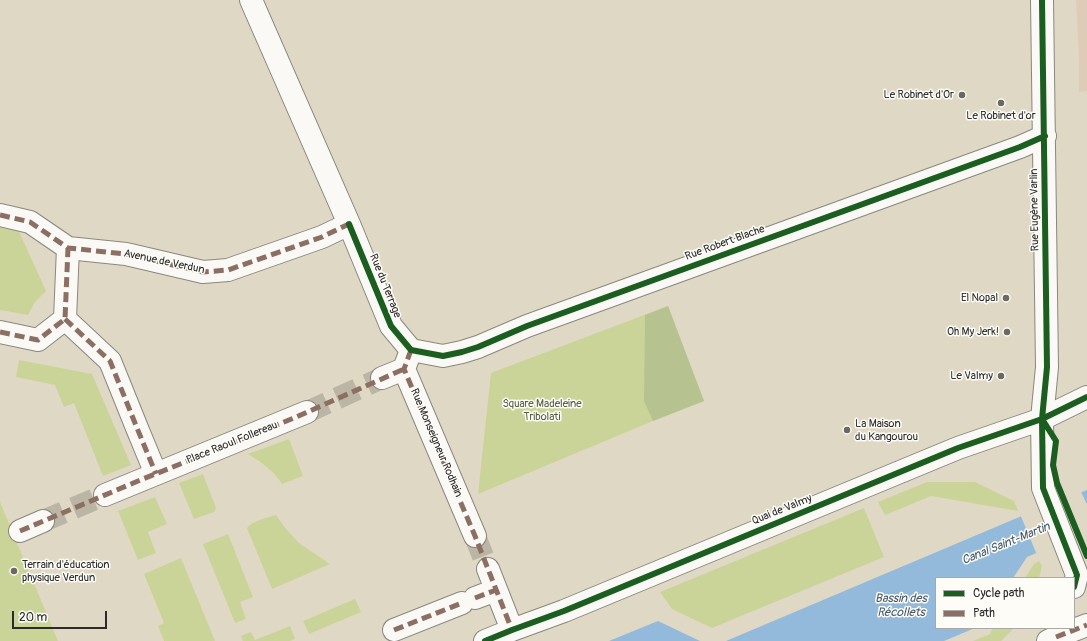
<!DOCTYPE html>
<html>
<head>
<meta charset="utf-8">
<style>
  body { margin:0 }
  #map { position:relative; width:1087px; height:641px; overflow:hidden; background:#dfd8c5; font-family:Pangolin,sans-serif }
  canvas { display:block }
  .legend { position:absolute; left:935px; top:577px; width:140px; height:52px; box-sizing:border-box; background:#fdfcf7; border:1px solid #a9a8a5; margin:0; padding:5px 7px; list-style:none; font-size:12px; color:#2b2b2b }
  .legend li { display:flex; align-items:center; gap:8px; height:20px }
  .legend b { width:20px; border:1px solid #a9a8a5 }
  .scale { position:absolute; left:12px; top:611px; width:95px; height:18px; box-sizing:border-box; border:2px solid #2b2b2b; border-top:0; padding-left:5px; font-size:12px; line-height:14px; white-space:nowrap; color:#2b2b2b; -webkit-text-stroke:3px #fdfcf7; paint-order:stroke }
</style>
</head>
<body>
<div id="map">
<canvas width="1087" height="641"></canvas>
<ul class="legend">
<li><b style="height:5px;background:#1b5e20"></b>Cycle path</li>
<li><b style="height:5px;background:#8d6e63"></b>Path</li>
</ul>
<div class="scale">20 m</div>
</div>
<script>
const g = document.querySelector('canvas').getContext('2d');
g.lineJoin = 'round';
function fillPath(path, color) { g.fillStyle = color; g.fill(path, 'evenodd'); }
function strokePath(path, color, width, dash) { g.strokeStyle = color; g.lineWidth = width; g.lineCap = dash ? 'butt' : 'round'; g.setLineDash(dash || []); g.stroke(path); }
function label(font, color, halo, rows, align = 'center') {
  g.font = font + ' Pangolin,sans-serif'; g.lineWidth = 3; g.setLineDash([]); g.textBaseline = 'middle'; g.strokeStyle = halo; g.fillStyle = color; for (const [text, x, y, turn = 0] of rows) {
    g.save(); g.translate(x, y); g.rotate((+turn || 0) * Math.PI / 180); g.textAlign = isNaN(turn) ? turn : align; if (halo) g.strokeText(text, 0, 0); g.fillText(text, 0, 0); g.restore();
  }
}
fillPath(new Path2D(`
  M 1076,0 L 1087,0 L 1087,91 L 1079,92 L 1079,58 Z`), '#deccb8');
fillPath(new Path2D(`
  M 0,223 L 17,227 L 46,291 L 35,302 L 28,315 L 0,310 Z
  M 668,306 L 704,401 L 653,421 L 478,494 L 491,373 Z
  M 19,360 L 92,374 L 131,465 L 103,476 L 74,403 L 64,407 L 55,385 L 16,377 Z
  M 289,439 L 303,476 L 282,484 C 274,471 261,462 248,454 Z
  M 203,474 L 216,508 L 214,512 L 194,519 L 179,483 Z
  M 927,482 L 975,482 L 1014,501 L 1018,511 L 931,496 L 885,515 L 878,502 Z
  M 155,497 L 167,524 L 148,532 L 156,553 L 138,560 L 118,511 Z
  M 0,502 L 58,641 L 0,641 Z
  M 864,508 L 884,557 L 712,628 L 672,609 L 660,592 Z
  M 276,515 L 286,529 L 299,543 L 330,564 L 272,589 L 247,528 C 253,520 267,518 276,515 Z
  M 228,534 L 253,597 L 240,602 L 246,619 L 235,623 L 203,544 Z
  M 181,558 L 215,641 L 164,641 L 158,626 L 164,623 L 144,574 Z
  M 1039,561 L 1042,566 L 1039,578 L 1025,578 L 1034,564 Z
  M 355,599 L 361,612 L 309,634 L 303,621 Z
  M 290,626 L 295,639 L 290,641 L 243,641 L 241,636 L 251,632 L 255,640 Z
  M 993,628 L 1014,628 L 1001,641 L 973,641 L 990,634 Z`), '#cbd498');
fillPath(new Path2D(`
  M 668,306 L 704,401 L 653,421 L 644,401 L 645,315 Z`), '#b6c391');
fillPath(new Path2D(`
  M 1087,490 L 1087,531 L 1027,557 L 1013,578 L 936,578 L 936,628 L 975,628 L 944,641 L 726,641 L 1017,518 Z
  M 658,621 L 700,641 L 609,641 Z`), '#93bada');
fillPath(new Path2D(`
  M 1080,490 L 1087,504 L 1087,533 L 1037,555 L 1020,514 Z`), '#dfd8c5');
strokePath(new Path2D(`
  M 307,412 L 382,378
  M 43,521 L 105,495
  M 475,536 L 488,569`), '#bbb5a6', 22, [22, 11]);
const street = new Path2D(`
  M 251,0 L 349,224 L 391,326 L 411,350
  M 1042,0 L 1047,367 L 1042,419 L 1043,488 L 1077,575 L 1074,587
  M 0,215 L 30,222 L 68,248 L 126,254 L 203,272 L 228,270 L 322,237 L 349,224
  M 65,319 L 110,361 L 137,428 L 156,474
  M 0,332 L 38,340 L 65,319 L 68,248
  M 411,350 L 443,356 L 462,352 L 478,347 L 527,326 L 1020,147 L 1045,136
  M 411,350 L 404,369 L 475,536
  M 382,378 L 404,369
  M 105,495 L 307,412
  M 20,531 L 43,521
  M 488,569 L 512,630
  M 475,598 L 496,590
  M 394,630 L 462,603
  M 485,641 L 512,630 L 564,611 L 958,448 L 1042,419 L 1087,397
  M 1048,641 L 1056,637 L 1087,625`);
strokePath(street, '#8a877e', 24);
strokePath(street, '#faf9f6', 22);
strokePath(new Path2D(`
  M 0,215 L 30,222 L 68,248 L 126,254 L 203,272 L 228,270 L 322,237 L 349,224
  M 65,319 L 110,361 L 137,428 L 156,474
  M 0,332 L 38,340 L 65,319 L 68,248
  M 411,350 L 404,369 L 475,536 L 512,630
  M 20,531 L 138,481 L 294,418 L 404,369
  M 475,598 L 496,590
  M 394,630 L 462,603
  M 1056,637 L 1087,625`), '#8d6e63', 5, [10, 5]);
strokePath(new Path2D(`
  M 1042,0 L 1047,367 L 1042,419 L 1043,488 L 1077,575 L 1074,587
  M 349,224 L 391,326 L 411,350 L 443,356 L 462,352 L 478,347 L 527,326 L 1020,147 L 1045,136
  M 1042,419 L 1056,441 L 1053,465 L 1057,483 L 1087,556
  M 485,641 L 512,630 L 564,611 L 958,448 L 1042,419 L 1087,397`), '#1b5e20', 6);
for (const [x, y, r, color] of [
  [962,95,4,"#6a6861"],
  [1001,103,4,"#6a6861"],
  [1006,298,4,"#6a6861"],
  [1007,332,4,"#6a6861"],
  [1001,376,4,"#6a6861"],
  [847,430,4,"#6a6861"],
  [14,571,4,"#6a6861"]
]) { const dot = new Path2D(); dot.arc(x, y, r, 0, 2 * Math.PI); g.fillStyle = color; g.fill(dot); strokePath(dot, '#fdfcf7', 1.5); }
label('11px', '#2b2b2b', '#fdfcf7', [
  ["Le Robinet d'Or",954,95],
  ["Le Robinet d'or",1001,116,"center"],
  ["El Nopal",998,298],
  ["Oh My Jerk!",999,332],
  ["Le Valmy",993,376],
  ["La Maison",855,424,"left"],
  ["du Kangourou",855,437,"left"],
  ["Terrain d'éducation",22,565,"left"],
  ["physique Verdun",22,578,"left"]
], 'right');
label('11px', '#2b2b2b', '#fdfcf7', [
  ["Rue Eugène Varlin",1035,210,-91],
  ["Rue Robert Blache",725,243,-20],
  ["Avenue de Verdun",164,262,12],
  ["Rue du Terrage",385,286,68],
  ["Place Raoul Follereau",232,443,-22],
  ["Rue Monseigneur Rodhain",436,443,67],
  ["Quai de Valmy",782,510,-22]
]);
label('11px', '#565d41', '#fdfcf7', [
  ["Square Madeleine",542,404],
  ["Tribolati",542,417]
]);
label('italic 12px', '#44586b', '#fdfcf7', [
  ["Canal Saint-Martin",1006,544,-22],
  ["Bassin des",901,599],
  ["Récollets",901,613]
]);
</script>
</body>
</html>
